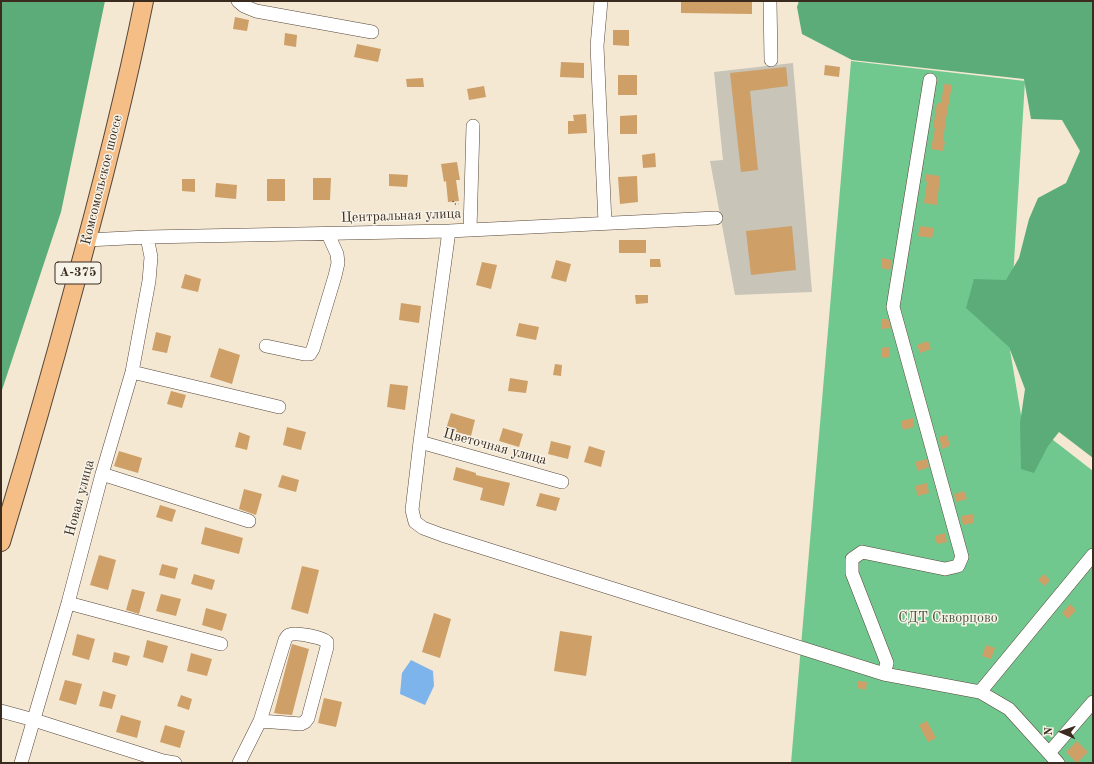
<!DOCTYPE html>
<html>
<head>
<meta charset="utf-8">
<style>
  body { margin:0 }
  #map { position:relative; width:1094px; height:764px; overflow:hidden; background:#f4e8d3; font-family:"Old Standard TT",serif }
  canvas { display:block }
  .frame { position:absolute; inset:0; border:2px solid #3b2a1e; pointer-events:none }
  .north { position:absolute; left:1042px; top:712px; width:40px; height:40px; -webkit-text-stroke:3px #f7f3e8; paint-order:stroke; rotate:272deg; font-size:11px; font-weight:700; line-height:16px; text-align:center; color:#3b2a1e }
  .north::after { content:''; display:block; margin:auto; width:14px; height:18px; background:#3b2a1e; clip-path:polygon(50% 0,100% 100%,50% 72%,0 100%) }
</style>
</head>
<body>
<div id="map">
<canvas width="1094" height="764"></canvas>
<div class="frame"></div>
<div class="north">N</div>
</div>
<script>
const g = document.querySelector('canvas').getContext('2d');
g.lineJoin = 'round';
function fillPath(path, color) { g.fillStyle = color; g.fill(path, 'evenodd'); }
function strokePath(path, color, width, dash) { g.strokeStyle = color; g.lineWidth = width; g.lineCap = dash ? 'butt' : 'round'; g.setLineDash(dash || []); g.stroke(path); }
function label(font, color, halo, rows, align = 'center') {
  g.font = font + ' "Old Standard TT",serif'; g.lineWidth = 3; g.setLineDash([]); g.textBaseline = 'middle'; g.strokeStyle = halo; g.fillStyle = color; for (const [text, x, y, turn = 0] of rows) {
    g.save(); g.translate(x, y); g.rotate((+turn || 0) * Math.PI / 180); g.textAlign = isNaN(turn) ? turn : align; if (halo) g.strokeText(text, 0, 0); g.fillText(text, 0, 0); g.restore();
  }
}
fillPath(new Path2D(`
  M 793,63 L 812,292 L 735,295 L 710,161 L 723,160 L 714,72 Z`), '#c8c4b8');
fillPath(new Path2D(`
  M 851,61 L 1025,81 L 1009,344 L 1021,415 L 1093,471 L 1093,763 L 791,763 Z`), '#70c88e');
fillPath(new Path2D(`
  M 1,1 L 105,1 L 61,212 L 1,393 Z
  M 799,1 L 1093,1 L 1093,458 L 1059,432 L 1048,446 L 1034,473 L 1021,469 L 1020,423 L 1025,389 L 1009,347 L 966,308 L 974,279 L 1006,280 L 1019,258 L 1029,219 L 1038,198 L 1066,183 L 1080,151 L 1062,120 L 1031,119 L 1024,79 L 852,60 L 802,34 L 797,7 Z`), '#5cac79');
fillPath(new Path2D(`
  M 411,660 L 433,671 L 434,686 L 425,705 L 400,694 L 402,673 Z`), '#7db4ec');
fillPath(new Path2D(`
  M 681,1 L 752,1 L 752,14 L 681,13 Z
  M 235,17 L 249,20 L 247,31 L 233,29 Z
  M 613,30 L 629,30 L 629,46 L 613,45 Z
  M 285,33 L 297,35 L 296,47 L 284,45 Z
  M 357,44 L 381,49 L 378,62 L 354,57 Z
  M 561,62 L 584,63 L 584,78 L 560,77 Z
  M 825,65 L 840,67 L 839,77 L 824,75 Z
  M 786,67 L 788,86 L 750,91 L 758,170 L 741,172 L 730,73 Z
  M 618,75 L 637,75 L 637,95 L 618,95 Z
  M 423,78 L 424,87 L 407,87 L 406,79 Z
  M 944,84 L 952,85 L 946,119 L 943,141 L 945,142 L 943,151 L 931,149 L 935,128 L 933,128 L 937,103 L 941,103 Z
  M 484,86 L 486,97 L 469,100 L 467,89 Z
  M 586,114 L 587,133 L 568,134 L 568,121 L 574,121 L 573,115 Z
  M 637,115 L 637,134 L 620,134 L 620,116 Z
  M 655,153 L 656,167 L 643,168 L 642,155 Z
  M 457,162 L 460,180 L 456,180 L 459,201 L 448,202 L 446,181 L 444,182 L 441,164 Z
  M 389,174 L 408,175 L 407,187 L 389,186 Z
  M 926,174 L 940,176 L 937,205 L 924,203 L 927,182 L 925,182 Z
  M 637,176 L 638,202 L 620,204 L 618,177 Z
  M 313,178 L 331,178 L 330,200 L 313,200 Z
  M 182,179 L 195,179 L 195,192 L 182,191 Z
  M 267,179 L 285,179 L 285,201 L 267,201 Z
  M 216,183 L 237,185 L 236,199 L 215,197 Z
  M 792,226 L 796,270 L 751,275 L 746,231 Z
  M 920,226 L 934,228 L 932,238 L 918,236 Z
  M 619,240 L 646,240 L 646,253 L 619,253 Z
  M 882,258 L 892,260 L 890,270 L 881,268 Z
  M 650,259 L 660,259 L 661,267 L 650,267 Z
  M 556,260 L 571,264 L 566,282 L 551,278 Z
  M 482,262 L 497,265 L 491,289 L 476,285 Z
  M 185,274 L 201,279 L 198,292 L 181,288 Z
  M 635,295 L 648,295 L 648,303 L 636,304 Z
  M 401,303 L 421,306 L 419,323 L 399,320 Z
  M 882,319 L 888,319 L 891,328 L 882,329 Z
  M 519,323 L 539,327 L 536,340 L 516,336 Z
  M 156,332 L 171,336 L 167,353 L 152,350 Z
  M 928,341 L 931,349 L 920,353 L 917,345 Z
  M 889,347 L 890,357 L 881,358 L 881,348 Z
  M 219,348 L 240,355 L 232,384 L 210,377 Z
  M 555,364 L 562,365 L 561,376 L 553,375 Z
  M 510,378 L 528,381 L 526,393 L 508,391 Z
  M 390,384 L 408,386 L 405,410 L 387,407 Z
  M 171,391 L 186,395 L 182,408 L 167,404 Z
  M 451,413 L 475,420 L 471,436 L 446,429 Z
  M 913,418 L 914,427 L 903,430 L 901,421 Z
  M 287,427 L 306,432 L 301,450 L 283,445 Z
  M 503,428 L 523,434 L 519,447 L 499,441 Z
  M 239,432 L 250,436 L 247,450 L 235,447 Z
  M 947,435 L 950,446 L 942,449 L 939,437 Z
  M 551,441 L 571,446 L 568,459 L 548,454 Z
  M 589,446 L 605,451 L 601,467 L 584,462 Z
  M 119,451 L 142,458 L 138,473 L 114,466 Z
  M 927,459 L 929,467 L 918,471 L 915,462 Z
  M 456,467 L 476,473 L 476,475 L 510,483 L 504,506 L 480,500 L 483,488 L 453,480 Z
  M 282,475 L 299,480 L 296,492 L 278,487 Z
  M 927,483 L 929,493 L 918,496 L 915,486 Z
  M 244,489 L 262,494 L 256,515 L 239,509 Z
  M 964,491 L 967,499 L 956,502 L 954,494 Z
  M 540,493 L 560,498 L 556,511 L 536,506 Z
  M 160,505 L 176,510 L 172,522 L 156,517 Z
  M 973,514 L 974,523 L 963,525 L 961,516 Z
  M 205,527 L 243,538 L 239,554 L 201,544 Z
  M 945,533 L 947,542 L 937,544 L 935,536 Z
  M 99,555 L 116,560 L 108,590 L 90,585 Z
  M 162,564 L 178,568 L 175,579 L 159,575 Z
  M 302,566 L 319,570 L 308,614 L 291,609 Z
  M 194,574 L 215,580 L 212,590 L 191,584 Z
  M 1044,574 L 1050,580 L 1045,586 L 1038,580 Z
  M 132,589 L 145,592 L 139,614 L 126,610 Z
  M 161,594 L 181,599 L 176,616 L 156,611 Z
  M 1070,604 L 1076,610 L 1068,619 L 1062,613 Z
  M 206,608 L 227,614 L 222,631 L 202,625 Z
  M 434,613 L 451,619 L 440,658 L 422,652 Z
  M 560,631 L 592,636 L 586,676 L 554,671 Z
  M 77,634 L 95,639 L 89,660 L 72,655 Z
  M 147,640 L 168,646 L 163,663 L 143,657 Z
  M 292,644 L 309,649 L 292,715 L 280,714 L 274,713 Z
  M 986,645 L 995,648 L 991,659 L 982,656 Z
  M 114,652 L 130,656 L 127,666 L 112,662 Z
  M 191,653 L 212,659 L 207,676 L 187,671 Z
  M 65,680 L 82,684 L 76,705 L 59,700 Z
  M 858,681 L 867,682 L 866,690 L 857,688 Z
  M 103,691 L 116,695 L 112,709 L 99,706 Z
  M 181,695 L 192,699 L 189,710 L 177,706 Z
  M 324,698 L 342,702 L 336,727 L 318,723 Z
  M 121,715 L 141,721 L 137,738 L 116,732 Z
  M 927,721 L 936,738 L 928,742 L 919,725 Z
  M 165,725 L 185,731 L 180,748 L 160,742 Z
  M 1077,741 L 1088,752 L 1077,763 L 1066,752 Z`), '#ce9f67');
const minor = new Path2D(`
  M 238,1 L 244,6 L 256,11 L 372,32
  M 601,1 L 597,46 L 605,223
  M 770,1 L 771,60
  M 470,230 L 473,126
  M 449,231 L 420,442 L 412,510 L 415,522 L 423,528 L 442,535 L 884,674 L 980,692 L 1009,709 L 1058,763
  M 87,240 L 147,237 L 449,231 L 716,218
  M 266,346 L 304,354 L 310,354 L 313,349 L 335,276 L 338,263 L 337,254 L 328,234
  M 132,372 L 279,407
  M 420,442 L 562,482
  M 102,474 L 249,521
  M 68,603 L 221,644
  M 884,674 L 887,663 L 852,573 L 852,559 L 862,552 L 945,569 L 958,566 L 962,557 L 893,307 L 930,80
  M 980,692 L 1093,555
  M 1,711 L 34,720 L 163,761 L 175,763
  M 1049,753 L 1093,702
  M 21,763 L 68,603 L 102,474 L 132,372 L 149,281 L 151,257 L 147,237
  M 239,763 L 260,721 L 285,640 C 286,638 288,635 289,635 C 295,632 322,637 327,642 L 327,647 L 308,718 L 305,722 L 301,724 L 260,721`);
const highway = new Path2D(`
  M 1,542 C 26,460 50,377 72,295 C 99,197 124,100 144,1`);
strokePath(minor, '#574639', 14);
strokePath(highway, '#574639', 20);
strokePath(new Path2D(`
  M 453,201 L 454,204 L 459,204`), '#574639', 1.5, [1, 3]);
strokePath(minor, '#fff', 13);
strokePath(highway, '#f6be87', 18);
for (const [x, y, w] of [
  [78,273,46]
]) { const box = new Path2D(); box.roundRect(x - w / 2, y - 11, w, 22, 3); g.fillStyle = '#f7f3e8'; g.fill(box); strokePath(box, '#3b2a1e', 1); }
label('bold 13px', '#3b2a1e', null, [
  ["А-375",78,273]
]);
label('14px', '#3b2a1e', '#f7f3e8', [
  ["Комсомольское шоссе",102,180,-76],
  ["Центральная улица",401,216,-2],
  ["Цветочная улица",495,447,15],
  ["Новая улица",80,498,-75]
]);
label('14px', '#4b5940', '#f7f3e8', [
  ["СДТ Скворцово",948,618]
]);
</script>
</body>
</html>
